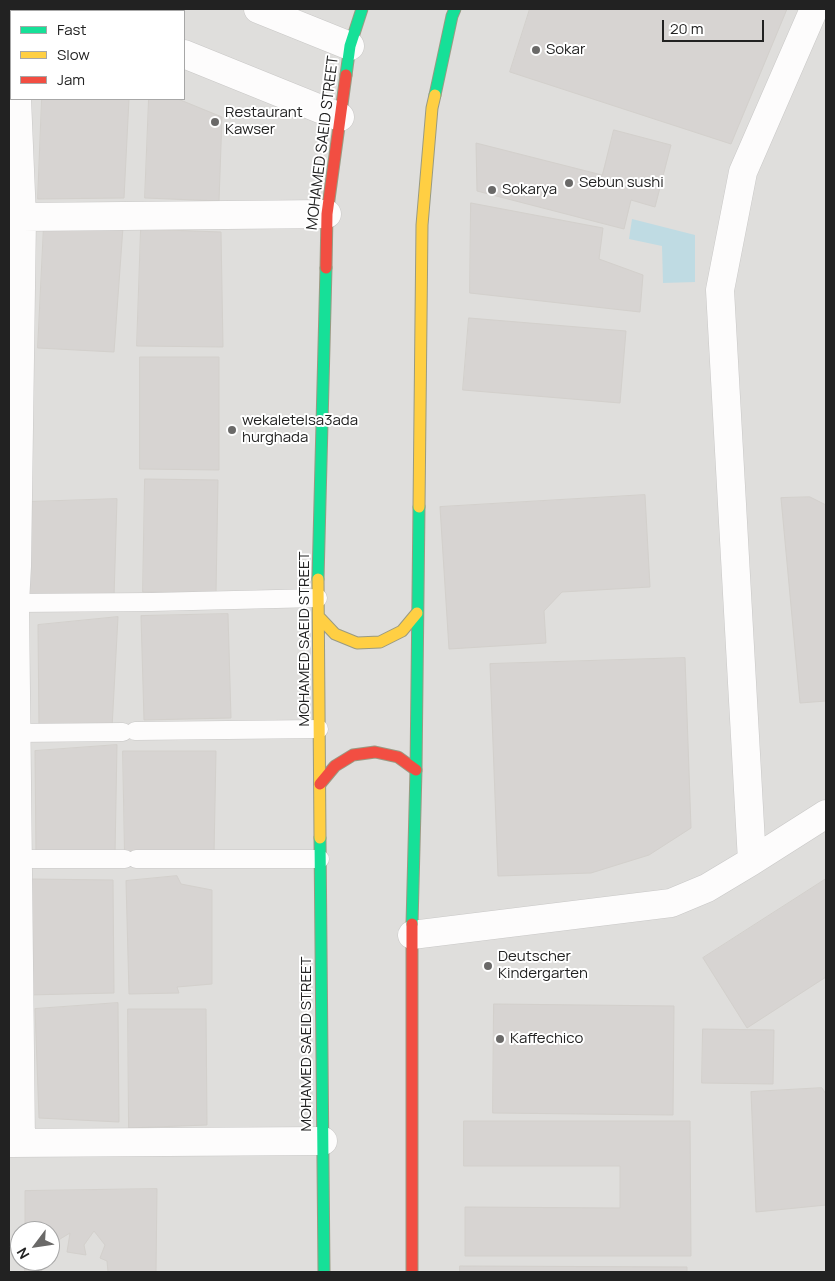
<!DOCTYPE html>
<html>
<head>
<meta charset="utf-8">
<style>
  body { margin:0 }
  #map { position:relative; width:835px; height:1281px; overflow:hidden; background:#f0eeeb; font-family:Manrope,sans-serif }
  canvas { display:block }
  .frame { position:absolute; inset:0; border:10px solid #222; pointer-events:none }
  .legend { position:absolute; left:10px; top:10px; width:175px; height:90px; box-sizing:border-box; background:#fff; border:1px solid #a7a7a7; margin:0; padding:6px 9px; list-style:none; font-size:15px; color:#222 }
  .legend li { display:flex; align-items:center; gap:10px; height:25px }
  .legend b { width:25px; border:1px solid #a7a7a7 }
  .north { position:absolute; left:10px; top:1221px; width:50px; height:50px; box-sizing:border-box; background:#fff; border:1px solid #a7a7a7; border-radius:50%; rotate:239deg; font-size:14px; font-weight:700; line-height:20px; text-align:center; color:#222 }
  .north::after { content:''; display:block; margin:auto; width:18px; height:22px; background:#6a6968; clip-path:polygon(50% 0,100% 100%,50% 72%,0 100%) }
  .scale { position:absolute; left:662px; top:20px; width:102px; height:22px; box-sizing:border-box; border:2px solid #222; border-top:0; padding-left:6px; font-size:15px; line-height:18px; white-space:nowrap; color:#222; -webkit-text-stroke:4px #fff; paint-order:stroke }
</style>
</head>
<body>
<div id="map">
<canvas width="835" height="1281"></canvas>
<div class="frame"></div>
<ul class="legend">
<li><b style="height:6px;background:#16e098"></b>Fast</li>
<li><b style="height:6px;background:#ffcf43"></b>Slow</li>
<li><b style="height:6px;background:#f24e42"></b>Jam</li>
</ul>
<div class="north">N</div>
<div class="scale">20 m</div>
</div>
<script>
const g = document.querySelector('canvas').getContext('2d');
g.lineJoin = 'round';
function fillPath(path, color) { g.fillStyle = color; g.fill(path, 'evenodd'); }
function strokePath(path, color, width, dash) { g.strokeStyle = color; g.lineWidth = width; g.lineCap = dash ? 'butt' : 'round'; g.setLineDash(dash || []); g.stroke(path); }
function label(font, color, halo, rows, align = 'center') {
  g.font = font + ' Manrope,sans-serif'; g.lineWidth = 4; g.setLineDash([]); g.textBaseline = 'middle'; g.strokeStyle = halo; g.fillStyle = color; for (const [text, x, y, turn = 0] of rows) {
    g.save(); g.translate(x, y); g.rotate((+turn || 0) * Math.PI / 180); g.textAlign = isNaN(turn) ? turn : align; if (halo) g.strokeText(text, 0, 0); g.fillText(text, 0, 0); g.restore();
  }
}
fillPath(new Path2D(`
  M 9,9 L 826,9 L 826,1272 L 9,1272 ZM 11,11 L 184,11 L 184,99 L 11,99 ZM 20,1231 L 50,1231 L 50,1261 L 20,1261 Z`), '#dfdedc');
fillPath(new Path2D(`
  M 632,219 L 695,235 L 695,282 L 663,283 L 662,246 L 629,239 Z`), '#bfdbe3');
const building = new Path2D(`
  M 530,9 L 787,9 L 731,144 L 510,72 Z
  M 42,99 L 129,99 L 124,198 L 38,199 Z
  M 149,99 L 178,99 L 222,117 L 219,201 L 145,198 Z
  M 614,130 L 671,145 L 655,207 L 631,200 L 624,229 L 477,191 L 476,143 L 602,175 Z
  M 471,203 L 603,228 L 599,259 L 643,275 L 640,312 L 470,293 Z
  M 44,225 L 123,227 L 114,352 L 38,348 Z
  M 141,229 L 221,232 L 223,347 L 137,346 Z
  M 469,318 L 626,331 L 620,403 L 463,390 Z
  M 140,357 L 219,357 L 219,470 L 140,469 Z
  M 145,479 L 218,480 L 216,593 L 143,592 Z
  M 645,495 L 650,587 L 562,592 L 544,611 L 546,643 L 449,649 L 440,507 Z
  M 810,497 L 826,505 L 826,701 L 800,703 L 781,498 Z
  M 117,499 L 114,597 L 28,601 L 28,502 Z
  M 228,614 L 231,718 L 144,720 L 141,616 Z
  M 118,617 L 112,728 L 39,730 L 38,625 Z
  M 685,658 L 691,828 L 649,855 L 591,873 L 498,876 L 490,664 Z
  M 117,745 L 115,855 L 36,856 L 35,751 Z
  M 123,751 L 216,751 L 214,855 L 125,856 Z
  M 177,876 L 181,884 L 212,890 L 212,984 L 177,987 L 179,993 L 129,994 L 126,881 Z
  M 30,879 L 113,880 L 114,993 L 28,995 Z
  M 826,879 L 826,977 L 747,1028 L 703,958 Z
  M 118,1003 L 119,1122 L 39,1118 L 35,1009 Z
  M 494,1004 L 674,1006 L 673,1115 L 493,1113 Z
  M 128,1009 L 206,1009 L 207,1125 L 129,1128 Z
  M 703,1029 L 774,1030 L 773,1084 L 702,1083 Z
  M 822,1088 L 826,1094 L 826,1205 L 756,1212 L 751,1092 Z
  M 464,1121 L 690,1121 L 691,1256 L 465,1256 L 465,1207 L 620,1208 L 620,1166 L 464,1166 Z
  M 157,1189 L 156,1272 L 108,1272 L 107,1261 L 100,1258 L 105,1245 L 94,1231 L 84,1245 L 86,1255 L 67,1252 L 70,1233 L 60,1239 L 54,1247 L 55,1261 L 50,1261 L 50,1231 L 25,1231 L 25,1191 Z
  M 25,1261 L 41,1261 L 42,1272 L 25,1272 Z
  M 460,1266 L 687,1267 L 687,1272 L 460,1272 Z`);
fillPath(building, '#d7d4d2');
strokePath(building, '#d3d0cc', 1);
const lane = new Path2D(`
  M 15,603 L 151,602 L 318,598
  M 135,731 L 319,729
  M 16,733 L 123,732
  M 18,859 L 125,859
  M 136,859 L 320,859`);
const street = new Path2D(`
  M 79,9 L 85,11
  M 258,9 L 350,46
  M 37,11 L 38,9
  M 184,54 L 340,117
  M 17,99 L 22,217 L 17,566 L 15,603 L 21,1143
  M 22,217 L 327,214
  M 752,861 L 720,290 L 743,172 L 814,9
  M 412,935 L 671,903 L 707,888 L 752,861 L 826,814
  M 9,1143 L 323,1141`);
const fast = new Path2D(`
  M 346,75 L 350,46 L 362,9
  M 435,95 L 452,16 L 455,9
  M 318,579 L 326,268
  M 320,838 L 324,1272
  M 412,924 L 416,770 L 419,507`);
const slow = new Path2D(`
  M 419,507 L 422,225 L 432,108 L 435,95
  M 318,579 L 320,838
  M 319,617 L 335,634 L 357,643 L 380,642 L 402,631 L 417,613`);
const jam = new Path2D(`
  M 326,268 L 327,214 L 346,75
  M 320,784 L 335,766 L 353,755 L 375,752 L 398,757 L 416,770
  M 412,1272 L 412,924`);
strokePath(lane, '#c9c8c7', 19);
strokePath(street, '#c9c8c7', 29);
strokePath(fast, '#999a82', 13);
strokePath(slow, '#999a82', 13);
strokePath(jam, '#999a82', 13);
strokePath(lane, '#fdfcfc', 18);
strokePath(street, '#fdfcfc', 28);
strokePath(fast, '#16e098', 11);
strokePath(slow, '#ffcf43', 11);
strokePath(jam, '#f24e42', 11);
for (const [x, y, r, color] of [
  [536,50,5,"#6a6968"],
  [215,122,5,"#6a6968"],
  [569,183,5,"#6a6968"],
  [492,190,5,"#6a6968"],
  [232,430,5,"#6a6968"],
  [488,966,5,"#6a6968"],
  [500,1039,5,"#6a6968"]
]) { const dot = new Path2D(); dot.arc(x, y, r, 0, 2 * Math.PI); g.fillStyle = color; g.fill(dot); strokePath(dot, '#fff', 2); }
label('15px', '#222', '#fff', [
  ["Sokar",546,50],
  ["Restaurant",225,113],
  ["Kawser",225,130],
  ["Sebun sushi",579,183],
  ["Sokarya",502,190],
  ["wekaletelsa3ada",242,421],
  ["hurghada",242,438],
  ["Deutscher",498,957],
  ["Kindergarten",498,974],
  ["Kaffechico",510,1039]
], 'left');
label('15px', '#222', '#fff', [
  ["MOHAMED SAEID STREET",323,143,-83],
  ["MOHAMED SAEID STREET",305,639,-90],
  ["MOHAMED SAEID STREET",307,1044,-90]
]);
</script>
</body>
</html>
